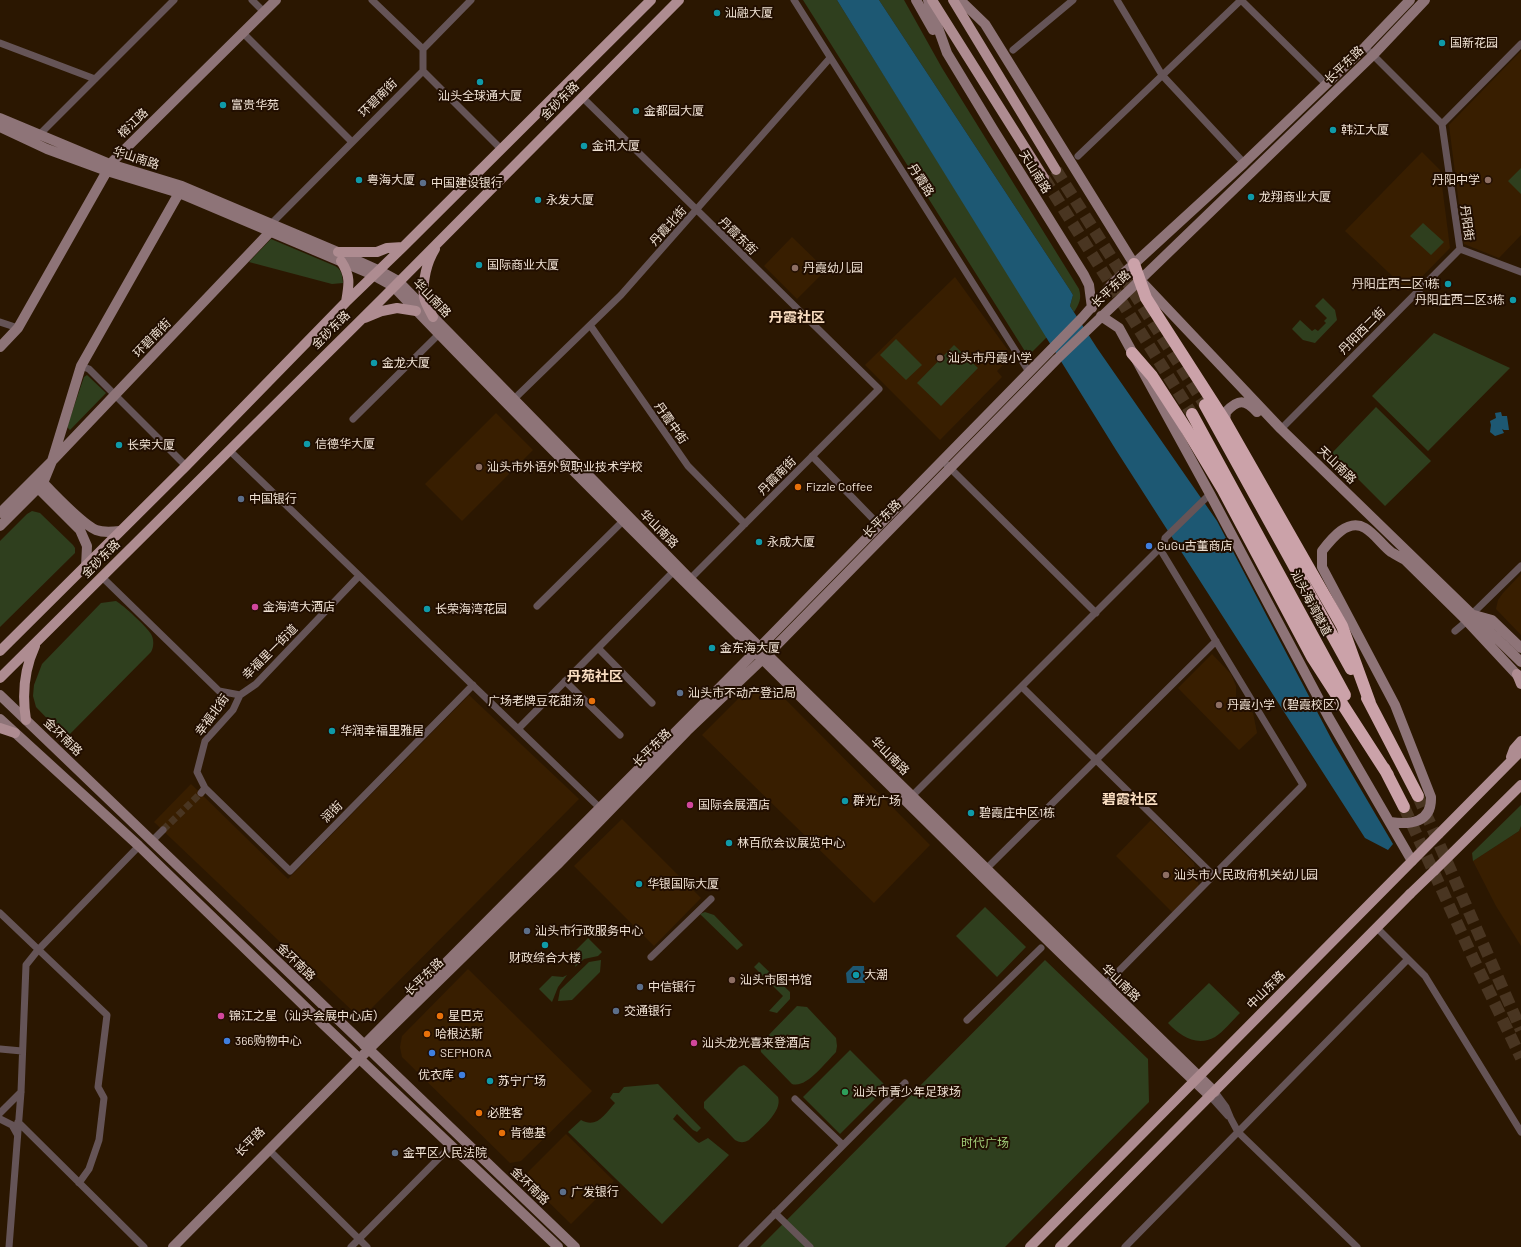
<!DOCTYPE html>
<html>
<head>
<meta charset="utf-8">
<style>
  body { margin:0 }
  canvas { display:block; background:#2b1701 }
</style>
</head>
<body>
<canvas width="1521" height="1247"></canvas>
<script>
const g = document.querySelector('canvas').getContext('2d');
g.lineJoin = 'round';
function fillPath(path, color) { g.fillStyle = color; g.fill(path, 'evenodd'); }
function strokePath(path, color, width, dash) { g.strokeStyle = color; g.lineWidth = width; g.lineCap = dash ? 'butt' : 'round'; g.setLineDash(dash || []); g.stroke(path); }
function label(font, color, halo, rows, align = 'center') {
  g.font = font + ' Barlow,"Noto Sans SC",sans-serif'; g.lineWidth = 4; g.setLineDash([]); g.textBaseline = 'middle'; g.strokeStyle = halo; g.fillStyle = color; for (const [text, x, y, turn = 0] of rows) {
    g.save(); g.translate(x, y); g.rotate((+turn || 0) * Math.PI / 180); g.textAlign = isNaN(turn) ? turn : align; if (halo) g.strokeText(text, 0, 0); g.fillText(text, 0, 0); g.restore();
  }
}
fillPath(new Path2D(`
  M 1521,51 L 1521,235 L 1499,258 L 1464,244 L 1449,125 Z
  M 1422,152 L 1440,170 L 1450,248 L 1408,291 L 1345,231 Z
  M 792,237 L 826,270 L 797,299 L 764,266 Z
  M 955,277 L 1010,353 L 1006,362 L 997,371 L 1002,377 L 940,440 L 865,365 Z
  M 496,413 L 533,450 L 462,521 L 425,484 Z
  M 1521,574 L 1521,635 L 1496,609 L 1498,600 L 1503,593 Z
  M 1212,654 L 1231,674 L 1236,686 L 1236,698 L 1253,713 L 1257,733 L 1239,750 L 1178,688 Z
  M 751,686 L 761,686 L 772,688 L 781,695 L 930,845 L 874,903 L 702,735 Z
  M 469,695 L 579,799 L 361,1019 L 154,822 L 191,784 L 288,879 Z
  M 622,819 L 701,898 L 654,946 L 574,866 Z
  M 1151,820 L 1194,863 L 1199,887 L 1173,913 L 1116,856 Z
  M 1521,826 L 1521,946 L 1496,906 L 1473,861 L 1519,831 Z
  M 468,969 L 592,1091 L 521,1161 L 510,1163 L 402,1057 L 400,1047 L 402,1036 Z
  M 566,1134 L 614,1181 L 571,1224 L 523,1177 Z`), '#381e00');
fillPath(new Path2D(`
  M 803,0 L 837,0 L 1047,337 L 1028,356 Z
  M 879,0 L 904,0 L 942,68 L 1079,289 C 1082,299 1079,304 1074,312 L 1070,306 L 1073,295 L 1070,290 Z
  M 1521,168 L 1521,194 L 1508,181 Z
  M 1423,223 L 1444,242 L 1431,255 L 1410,236 Z
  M 271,239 L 335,266 C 342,270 342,275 343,283 L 332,284 L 249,262 Z
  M 1323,298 L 1335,310 L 1337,320 L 1315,343 L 1303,340 L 1292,329 L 1300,320 L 1312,331 L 1315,329 L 1318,331 L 1326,323 L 1324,321 L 1327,318 L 1315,306 Z
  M 1434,333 L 1510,368 L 1428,451 L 1372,396 Z
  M 896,339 L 922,365 L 906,380 L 880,355 Z
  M 954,345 L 978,368 L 941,406 L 917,383 Z
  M 87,375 L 106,393 L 70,430 L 67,427 L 84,377 Z
  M 1376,407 L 1431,461 L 1385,506 L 1332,453 Z
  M 32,511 L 40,513 L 73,545 L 75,548 L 75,553 L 0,627 L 0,541 L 27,514 Z
  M 116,601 C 123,605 147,627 151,634 C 154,639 154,647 151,652 L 66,738 L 36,707 L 33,696 L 34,685 L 42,664 L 101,603 Z
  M 1521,805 L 1521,826 L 1519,831 L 1473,861 L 1472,853 Z
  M 985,907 L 1026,947 L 997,977 L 956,936 Z
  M 705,912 L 714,915 L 743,945 L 737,950 L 700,914 Z
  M 588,938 L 602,952 L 598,956 L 584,959 L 575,967 L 577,957 L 574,952 Z
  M 601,960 L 600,972 L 572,1000 L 558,1001 L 560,990 L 589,962 Z
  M 1045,960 L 1148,1059 L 1149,1102 L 1005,1247 L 760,1247 Z
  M 759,962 L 790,992 L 790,999 L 777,1013 L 769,1011 L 783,996 L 754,967 Z
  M 567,975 L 558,987 L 552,1002 L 539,989 L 552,976 L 563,977 Z
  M 1209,983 L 1240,1013 C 1233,1020 1223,1032 1215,1037 C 1197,1047 1180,1036 1168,1023 Z
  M 797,1006 L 807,1007 L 836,1038 L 837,1046 L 836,1052 C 826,1062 806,1089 792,1084 L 761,1052 L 760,1044 Z
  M 850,1050 L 887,1087 L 840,1134 L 803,1097 Z
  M 744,1065 L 747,1067 L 778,1097 C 783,1112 759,1130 749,1140 C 743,1143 741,1143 735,1140 L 704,1108 L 704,1102 L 739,1067 Z
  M 658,1084 L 701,1128 L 697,1132 L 693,1130 L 677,1114 L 673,1119 L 696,1141 L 699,1143 L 708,1138 L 729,1155 L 662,1224 L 568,1132 L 581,1120 C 597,1129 605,1114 615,1103 L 610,1098 L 613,1093 L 619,1093 L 624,1087 Z`), '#2f3f1e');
fillPath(new Path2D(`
  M 837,0 L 879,0 L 1070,290 L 1073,295 L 1070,306 L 1097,348 L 1217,521 L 1333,742 L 1393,844 L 1388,850 L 1365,838 L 1116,450 Z
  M 1501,412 L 1502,416 L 1507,416 L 1509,430 L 1504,430 L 1502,429 L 1504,433 L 1495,436 L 1490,432 L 1491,425 L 1490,421 L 1496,418 L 1495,413 Z
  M 853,966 L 864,966 L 865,983 L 847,983 L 846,973 Z`), '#1d5873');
strokePath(new Path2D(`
  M 163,830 L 201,793`), '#493521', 7, [7, 3.5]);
strokePath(new Path2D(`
  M 1056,170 L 1205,405
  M 1044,178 L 1192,414
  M 1418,796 L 1521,1030
  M 1404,807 L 1473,958 L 1521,1058`), '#493521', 12, [12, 6]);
strokePath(new Path2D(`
  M 252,0 L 264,12
  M 372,0 L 423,49
  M 794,0 L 1029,372
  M 1117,0 L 1162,75 L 1244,163
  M 1241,0 L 1326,84
  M 243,33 L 352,142
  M 0,43 L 95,79
  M 1013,50 L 1073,0
  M 1370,52 L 1442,124 L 1460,249 L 1521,272
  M 423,71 L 501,149
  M 582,97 L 879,389 L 690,579
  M 1442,124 L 1521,44
  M 39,135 L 174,0
  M 1078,156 L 1241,0
  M 271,224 L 423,71 L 423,49 L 471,0
  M 0,322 L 18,328
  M 590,325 L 688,466 L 745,524
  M 81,366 L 89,369 L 186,466
  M 513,400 L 621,295 L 830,58
  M 353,419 L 439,334
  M 1281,429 L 1460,249
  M 229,450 L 600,808
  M 812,456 L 879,525
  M 947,465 L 1096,613
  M 102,577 L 219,691 L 240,695 L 256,684 L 359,576
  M 537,606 L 623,521
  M 1472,614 L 1521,566
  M 1455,631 L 1467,621
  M 598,648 L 652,703
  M 565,681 L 620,735
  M 1022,687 L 1213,875
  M 518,729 L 673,572
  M 205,788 L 290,871 L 473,685
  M 201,793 L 205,788 L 197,772 L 205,741 L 233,710 L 240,695
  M 912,796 L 1164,544 L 1165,538 L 1210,494
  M 152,841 L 163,830
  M 986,869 L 1216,641
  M 0,913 L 107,1015 L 98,1087 L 104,1098 L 99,1140 L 89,1169 L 79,1183
  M 1376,927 L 1425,976 L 1521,1132
  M 651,957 L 711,899
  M 1105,985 L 1303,785 L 1160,549
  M 967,1020 L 1041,948
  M 0,1049 L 22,1051
  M 1215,1092 L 1226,1107 L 1231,1119 L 1238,1132 L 1357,1247
  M 1210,1096 L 1228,1116
  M 795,1099 L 843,1145
  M 0,1113 L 21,1092
  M 0,1119 L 12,1125 L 17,1134
  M 18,1122 L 144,1247
  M 269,1150 L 367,1247
  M 775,1213 L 810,1247
  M 9,1247 L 21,1092 L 26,965 L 38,950 L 139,846
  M 351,1247 L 451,1146
  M 742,1247 L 905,1083
  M 1125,1247 L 1408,959`), '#655457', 7);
strokePath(new Path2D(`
  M 916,0 L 933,30
  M 928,0 L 947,53 L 993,129 L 1084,275 L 1089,285 L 1092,308
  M 960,0 L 985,24 L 1134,264
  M 0,118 L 110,164 L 182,186 L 338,252 L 378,270 L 398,281 L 690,579 L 1215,1092
  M 0,127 L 47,149 L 107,171 L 179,193 L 335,259 L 373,275 L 393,286 C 536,436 683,580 829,725 C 955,850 1081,975 1210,1096
  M 1140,280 L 1281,429 L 1521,662
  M 1101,316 L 1119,328 L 1210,494 L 1329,718 L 1412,861
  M 0,347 L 18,328 L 107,171 L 110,164 L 276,0
  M 1225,421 L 1226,412 C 1238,399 1245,399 1257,412
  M 38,478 C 53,492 79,522 96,530 C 104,533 112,532 120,531
  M 34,484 L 80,530 L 87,546 L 86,567
  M 0,513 L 52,461 L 270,232
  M 0,526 L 43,483 L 52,461 L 81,366 L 179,193
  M 1403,558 L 1467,621 L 1521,679
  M 1474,615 L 1492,620 L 1521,648
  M 0,695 L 575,1247
  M 0,719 L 139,846 L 326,1027 L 558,1247
  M 1390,822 C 1410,825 1432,823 1431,797 L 1395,705 L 1322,567 L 1322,551 C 1332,538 1348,518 1365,528 C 1375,534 1382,545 1391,552 C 1396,555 1402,558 1407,561
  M 364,1045 L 755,652 L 1082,318 L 1112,284 L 1244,163 L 1365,47 L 1410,0
  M 173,1247 L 369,1049 L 557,865 L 687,731 L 768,654 L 1057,359 L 1140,280 L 1373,55 L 1425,0`), '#8e7478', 10);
strokePath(new Path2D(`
  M 932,0 L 1044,178
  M 953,0 L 1056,170
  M 338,252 L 377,252 L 387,248 L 403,247
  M 341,261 C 351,276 349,285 346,302
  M 433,317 C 430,311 425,303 424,297 C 422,281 427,262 435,249
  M 365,318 L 382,311 L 397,308 L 416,311
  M 0,651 L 186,466 L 346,302 L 403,247 L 651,0
  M 1517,674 L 1521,684
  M 0,678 L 382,299 L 679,0
  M 26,720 C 22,695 24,670 35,646
  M 0,728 L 15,733
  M 1511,757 L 1514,749 L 1521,741
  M 1434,871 L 1521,785
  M 1030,1247 L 1521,751
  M 1060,1247 L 1410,894`), '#ae8c91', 10);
strokePath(new Path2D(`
  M 1134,264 L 1146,298 L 1225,421 L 1342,626 L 1370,703
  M 1132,353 L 1152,376 L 1187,430 L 1223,490 L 1312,657 L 1388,775
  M 1205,405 L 1351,669
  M 1192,414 L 1345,695
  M 1367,698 L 1418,796
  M 1384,768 L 1404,807`), '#cba2a9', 12);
strokePath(new Path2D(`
  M 1410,894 L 1434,871`), '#ae8c91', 10);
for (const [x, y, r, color] of [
  [717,13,4,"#0f9aa8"],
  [1442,43,4,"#0f9aa8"],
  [480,82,4,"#0f9aa8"],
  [223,105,4,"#0f9aa8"],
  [636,111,4,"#0f9aa8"],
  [1333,130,4,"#0f9aa8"],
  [584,146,4,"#0f9aa8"],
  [359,180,4,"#0f9aa8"],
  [1488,180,4,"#8d6e63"],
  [423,183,4,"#5c6f8a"],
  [1251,197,4,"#0f9aa8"],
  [538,200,4,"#0f9aa8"],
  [479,265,4,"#0f9aa8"],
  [795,268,4,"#8d6e63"],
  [1448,284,4,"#0f9aa8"],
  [1513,300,4,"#0f9aa8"],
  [940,358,4,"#8d6e63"],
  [374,363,4,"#0f9aa8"],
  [307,444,4,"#0f9aa8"],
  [119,445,4,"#0f9aa8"],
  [479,467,4,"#8d6e63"],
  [798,487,4,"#e8710a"],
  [241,499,4,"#5c6f8a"],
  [759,542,4,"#0f9aa8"],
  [1149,546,4,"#3f7fe0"],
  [255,607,4,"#d1479c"],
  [427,609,4,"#0f9aa8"],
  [712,648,4,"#0f9aa8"],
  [680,693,4,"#5c6f8a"],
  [592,701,4,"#e8710a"],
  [1219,705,4,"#8d6e63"],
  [332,731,4,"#0f9aa8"],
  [845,801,4,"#0f9aa8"],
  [690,805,4,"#d1479c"],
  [971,813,4,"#0f9aa8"],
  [729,843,4,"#0f9aa8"],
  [1166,875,4,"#8d6e63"],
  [639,884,4,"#0f9aa8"],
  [527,931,4,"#5c6f8a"],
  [545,945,4,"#0f9aa8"],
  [856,975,4,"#0f9aa8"],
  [732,980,4,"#8d6e63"],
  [640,987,4,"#5c6f8a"],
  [616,1011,4,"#5c6f8a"],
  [221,1016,4,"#d1479c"],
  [440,1016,4,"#e8710a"],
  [427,1034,4,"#e8710a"],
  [227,1041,4,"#3f7fe0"],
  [694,1043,4,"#d1479c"],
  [432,1053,4,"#3f7fe0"],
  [462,1075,4,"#3f7fe0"],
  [490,1081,4,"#0f9aa8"],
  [845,1092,4,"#2e9e5b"],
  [479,1113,4,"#e8710a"],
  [502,1133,4,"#e8710a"],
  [395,1153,4,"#5c6f8a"],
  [563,1192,4,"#5c6f8a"]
]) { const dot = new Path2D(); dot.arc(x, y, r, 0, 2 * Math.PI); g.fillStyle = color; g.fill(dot); strokePath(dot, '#210e00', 1.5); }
label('12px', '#f0e2d4', '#210e00', [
  ["汕融大厦",725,13],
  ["国新花园",1450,43],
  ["汕头全球通大厦",480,96,"center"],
  ["富贵华苑",231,105],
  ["金都园大厦",644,111],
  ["韩江大厦",1341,130],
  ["金讯大厦",592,146],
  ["粤海大厦",367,180],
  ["丹阳中学",1480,180,"right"],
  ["中国建设银行",431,183],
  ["龙翔商业大厦",1259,197],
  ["永发大厦",546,200],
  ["国际商业大厦",487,265],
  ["丹霞幼儿园",803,268],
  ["丹阳庄西二区1栋",1440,284,"right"],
  ["丹阳庄西二区3栋",1505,300,"right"],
  ["汕头市丹霞小学",948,358],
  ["金龙大厦",382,363],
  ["信德华大厦",315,444],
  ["长荣大厦",127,445],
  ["汕头市外语外贸职业技术学校",487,467],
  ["Fizzle Coffee",806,487],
  ["中国银行",249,499],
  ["永成大厦",767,542],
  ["GuGu古董商店",1157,546],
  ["金海湾大酒店",263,607],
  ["长荣海湾花园",435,609],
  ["金东海大厦",720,648],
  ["汕头市不动产登记局",688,693],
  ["广场老牌豆花甜汤",584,701,"right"],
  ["丹霞小学（碧霞校区）",1227,705],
  ["华润幸福里雅居",340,731],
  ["群光广场",853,801],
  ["国际会展酒店",698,805],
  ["碧霞庄中区1栋",979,813],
  ["林百欣会议展览中心",737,843],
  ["汕头市人民政府机关幼儿园",1174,875],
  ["华银国际大厦",647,884],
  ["汕头市行政服务中心",535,931],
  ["财政综合大楼",545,958,"center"],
  ["大潮",864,975],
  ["汕头市图书馆",740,980],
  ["中信银行",648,987],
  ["交通银行",624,1011],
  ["锦江之星（汕头会展中心店）",229,1016],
  ["星巴克",448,1016],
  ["哈根达斯",435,1034],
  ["366购物中心",235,1041],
  ["汕头龙光喜来登酒店",702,1043],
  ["SEPHORA",440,1053],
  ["优衣库",454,1075,"right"],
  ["苏宁广场",498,1081],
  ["汕头市青少年足球场",853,1092],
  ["必胜客",487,1113],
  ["肯德基",510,1133],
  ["金平区人民法院",403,1153],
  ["广发银行",571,1192]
], 'left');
label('12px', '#f0e2d4', '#210e00', [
  ["长平东路",1344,65,-44],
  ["环碧南街",378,98,-45],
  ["金砂东路",560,101,-45],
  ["榕江路",133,123,-44],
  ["华山南路",136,158,18],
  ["天山南路",1035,172,58],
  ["丹霞路",921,180,57],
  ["丹阳街",1467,223,82],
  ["丹霞北街",668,226,-48],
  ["丹霞东街",738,236,44],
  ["长平东路",1111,289,-43],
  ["华山南路",432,298,46],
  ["金砂东路",331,330,-45],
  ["丹阳西二街",1362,331,-45],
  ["环碧南街",152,338,-46],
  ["丹霞中街",671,423,55],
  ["天山南路",1337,465,44],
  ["丹霞南街",777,476,-45],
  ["长平东路",882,519,-45],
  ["华山南路",659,529,45],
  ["金砂东路",101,559,-45],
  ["汕头海湾隧道",1311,603,62],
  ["幸福里一街道",270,652,-45],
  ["幸福北街",212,715,-54],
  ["金环南路",63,737,44],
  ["长平东路",652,748,-45],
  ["华山南路",890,756,45],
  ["润街",332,812,-45],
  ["金环南路",296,962,44],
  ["长平东路",424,977,-44],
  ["华山南路",1121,983,44],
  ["中山东路",1266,990,-45],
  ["长平路",250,1142,-45],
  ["金环南路",530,1186,44]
]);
label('12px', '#a3ce78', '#210e00', [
  ["时代广场",985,1143]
]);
label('bold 14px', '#fadec2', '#210e00', [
  ["丹霞社区",797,317],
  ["丹苑社区",595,676],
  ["碧霞社区",1130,799]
]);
</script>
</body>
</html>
